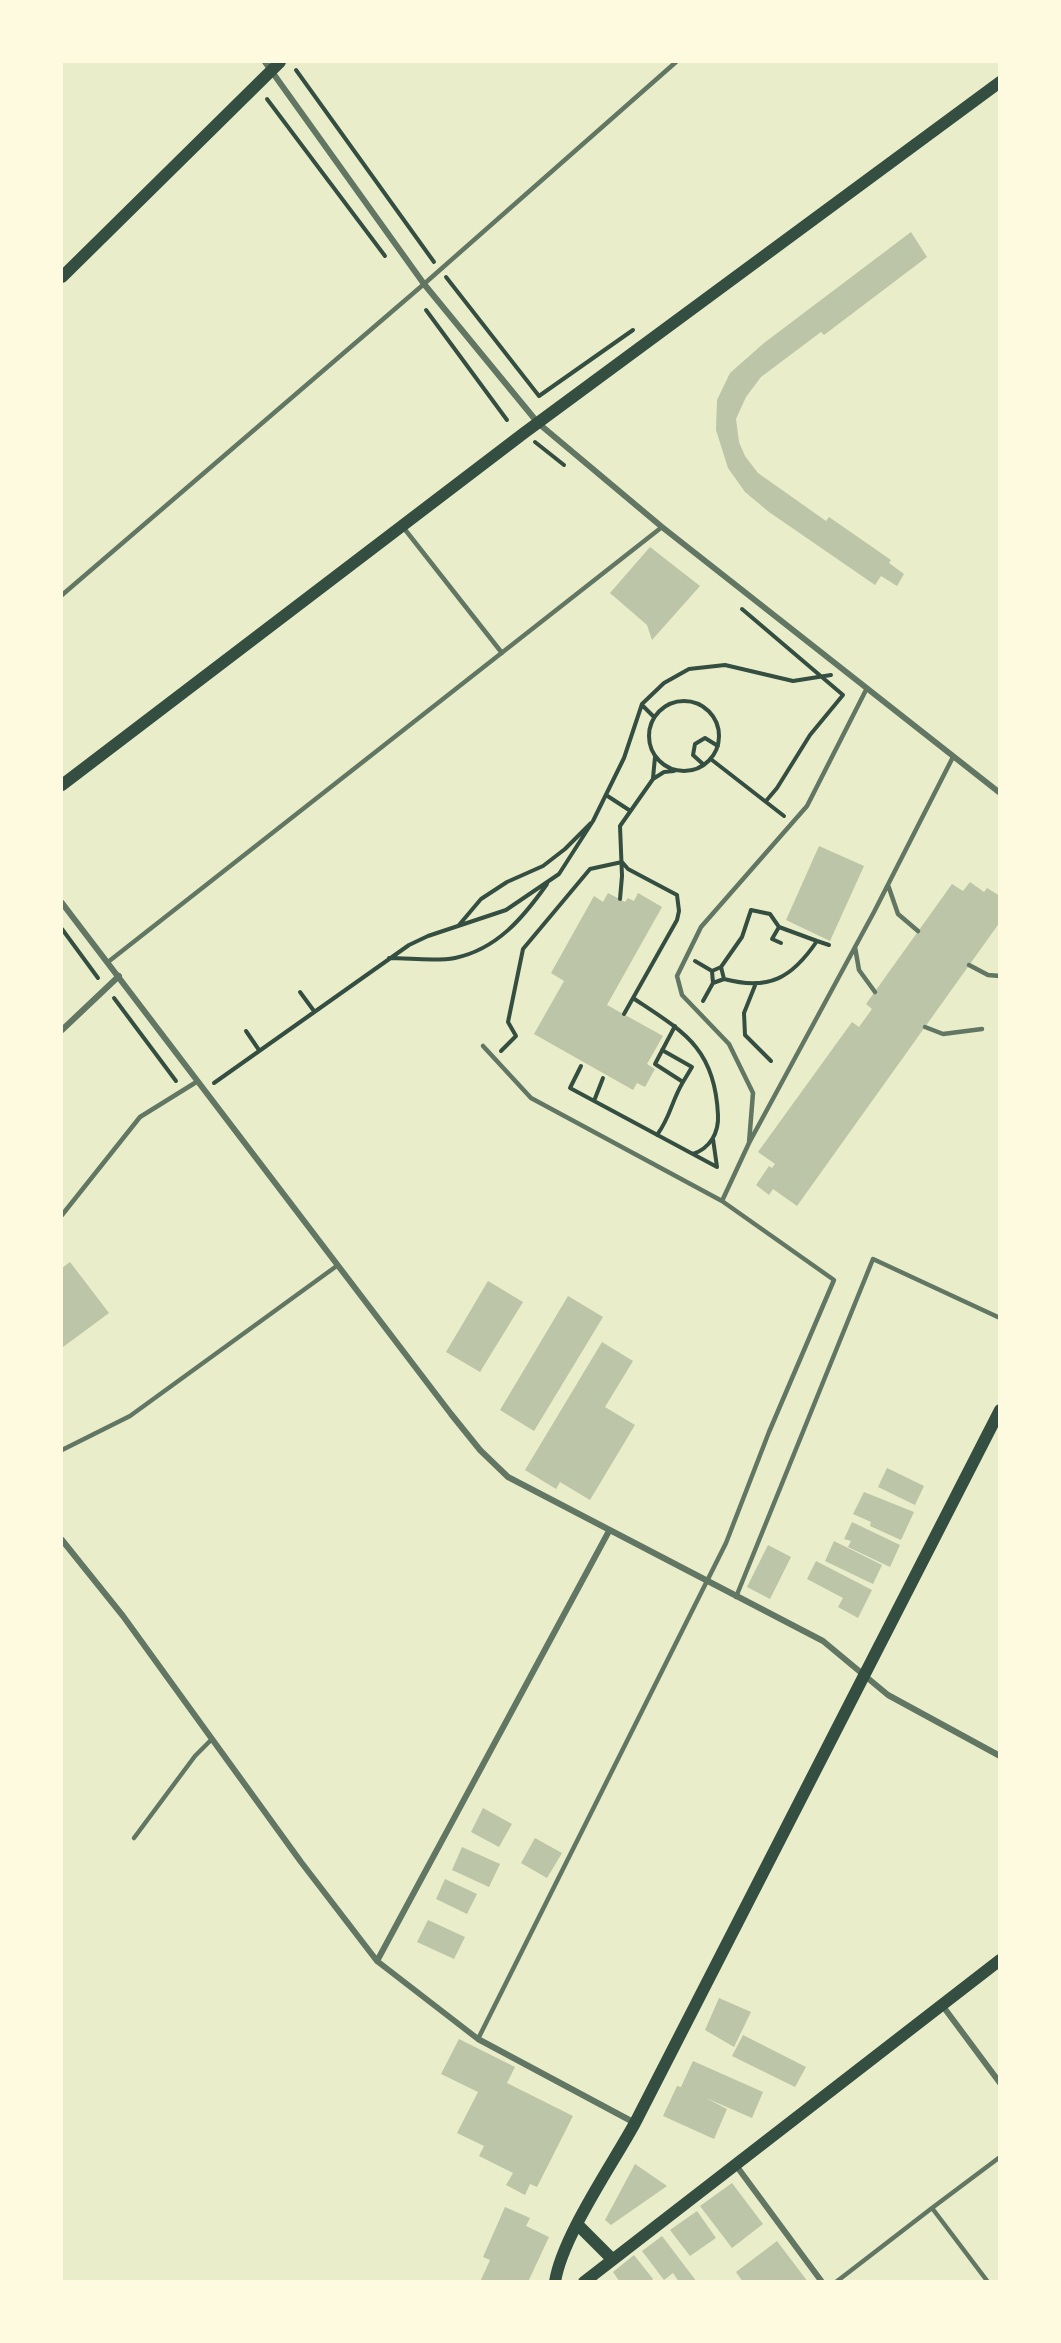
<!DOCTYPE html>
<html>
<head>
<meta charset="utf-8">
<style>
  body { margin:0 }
  #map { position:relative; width:1061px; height:2343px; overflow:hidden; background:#e9edc9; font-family:Signika,sans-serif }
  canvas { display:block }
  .frame { position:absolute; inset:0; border:63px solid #fefae0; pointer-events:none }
</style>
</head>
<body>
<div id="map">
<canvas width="1061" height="2343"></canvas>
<div class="frame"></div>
</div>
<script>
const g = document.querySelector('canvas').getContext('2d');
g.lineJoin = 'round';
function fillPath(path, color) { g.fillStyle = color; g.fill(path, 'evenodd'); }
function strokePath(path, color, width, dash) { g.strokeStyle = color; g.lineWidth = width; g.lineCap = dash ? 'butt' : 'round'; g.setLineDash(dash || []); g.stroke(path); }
fillPath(new Path2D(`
  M 911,232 L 927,257 L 824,335 L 821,332 L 761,377 L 746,397 L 736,419 L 739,442 L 745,456 L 758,473 L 826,521 L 829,517 L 891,560 L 889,563 L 904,574 L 897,586 L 881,576 L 875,585 L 769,512 L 745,492 L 728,468 L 716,430 L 717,400 L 730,373 L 764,343 Z
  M 650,547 L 700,586 L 652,640 L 647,625 L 610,593 Z
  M 819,846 L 864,866 L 830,941 L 786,920 Z
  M 970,882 L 984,892 L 987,888 L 1000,896 L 1000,922 L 797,1206 L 773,1189 L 769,1195 L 756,1185 L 769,1166 L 772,1168 L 775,1164 L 758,1152 L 852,1022 L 859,1027 L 872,1009 L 866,1004 L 952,884 L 963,891 Z
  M 608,893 L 625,902 L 628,898 L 634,901 L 638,893 L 662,907 L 607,1005 L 663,1036 L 647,1064 L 655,1069 L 645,1087 L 637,1083 L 633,1090 L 534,1034 L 564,981 L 551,973 L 594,896 L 603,902 Z
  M 70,1262 L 109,1313 L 63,1347 L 62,1268 Z
  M 488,1281 L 523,1302 L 480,1372 L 446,1352 Z
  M 568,1296 L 603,1317 L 534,1431 L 500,1410 Z
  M 602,1342 L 633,1361 L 605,1407 L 635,1425 L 590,1500 L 560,1482 L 556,1489 L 525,1470 Z
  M 887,1468 L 924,1486 L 915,1505 L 878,1487 Z
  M 864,1492 L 914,1512 L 901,1540 L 870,1526 L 871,1522 L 853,1514 Z
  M 852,1522 L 900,1545 L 890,1567 L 848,1547 L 851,1541 L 844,1539 Z
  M 834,1541 L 882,1565 L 873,1584 L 825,1561 Z
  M 768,1545 L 791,1557 L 770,1599 L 747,1587 Z
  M 816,1561 L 872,1590 L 858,1618 L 838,1607 L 843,1598 L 807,1579 Z
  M 483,1808 L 512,1824 L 499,1847 L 471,1832 Z
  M 535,1838 L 562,1853 L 547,1878 L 521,1863 Z
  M 462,1847 L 500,1864 L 489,1887 L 452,1870 Z
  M 445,1879 L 477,1894 L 467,1914 L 436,1899 Z
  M 428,1920 L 465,1937 L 454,1959 L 417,1942 Z
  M 719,1998 L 751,2012 L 734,2047 L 705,2030 Z
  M 743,2035 L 806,2067 L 795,2087 L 732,2056 Z
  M 459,2039 L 515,2067 L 507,2083 L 573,2116 L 537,2187 L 530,2184 L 525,2195 L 506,2185 L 513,2173 L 479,2156 L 484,2146 L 457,2133 L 478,2092 L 441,2074 Z
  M 693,2061 L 763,2092 L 752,2118 L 706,2098 L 727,2109 L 714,2139 L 663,2116 L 677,2086 L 681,2087 Z
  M 635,2164 L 667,2186 L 611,2225 L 605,2220 Z
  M 732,2183 L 763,2224 L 732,2248 L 700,2206 Z
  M 505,2207 L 530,2218 L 526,2226 L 549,2237 L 528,2282 L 480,2282 L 490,2260 L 483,2257 Z
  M 697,2211 L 716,2238 L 690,2256 L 670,2230 Z
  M 662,2236 L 697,2282 L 679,2282 L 673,2273 L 664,2280 L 642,2251 Z
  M 777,2241 L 808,2282 L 743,2282 L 736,2272 Z
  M 634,2255 L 653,2279 L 650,2282 L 620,2282 L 613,2272 Z`), '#bcc5a7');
strokePath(new Path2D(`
  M 296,70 L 434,262
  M 267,99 L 385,256
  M 446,277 L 539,396 L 633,330
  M 426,310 L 507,420
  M 535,442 L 564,465
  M 742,609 L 843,695 L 810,735 L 777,788 L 766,801
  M649 736a35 35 0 1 1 70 0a35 35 0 1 1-70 0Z
  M 642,705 L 654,717
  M 712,760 L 784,816
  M 704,765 L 693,755 L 695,744 L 705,738 L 718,746
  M 653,778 L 655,757
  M 606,795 L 629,810
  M 620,899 L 622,876 L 620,826 L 653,779 L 664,772 L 674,771
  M 459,925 L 481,899 L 507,882 L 543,866 L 565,849 L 591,823
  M 62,929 L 98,978
  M 781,943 L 772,939 L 779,927 L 817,941
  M 389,958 C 410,958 435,962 455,958 C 497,949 523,918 547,884
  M 695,961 L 712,971 L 721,967 L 724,979 L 713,983 L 712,971
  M 721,967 L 742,937 L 751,910 L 770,914 L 779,927
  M 724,979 C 769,991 792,978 817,941 L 829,945
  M 756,983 L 744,1013 L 745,1035 L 771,1061
  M 300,992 L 314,1011
  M 114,998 L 176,1081
  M 633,998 C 684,1032 715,1048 718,1115 C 719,1133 710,1148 693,1154
  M 703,1001 L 713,983
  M 246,1031 L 259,1050
  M 662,1050 L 692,1067 L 683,1082 L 655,1064 L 675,1026
  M 501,1051 L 516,1036 L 508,1022 L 523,949 L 590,869 L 622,862 L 628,869 L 677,895 L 679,911 L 677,920 L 624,1014
  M 581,1066 L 570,1088 L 717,1167
  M 214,1083 L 409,945 L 428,936 L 506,910 L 559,874 L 593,821 L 624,758 L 642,704 L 664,683 L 689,669 L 725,665 L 793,681 L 831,675
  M 594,1101 L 603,1078
  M 657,1135 C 671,1116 671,1102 683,1082
  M 713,1139 L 717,1167`), '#344e41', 4);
strokePath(new Path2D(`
  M 403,527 L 502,653
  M 62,595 L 424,284 L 676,62
  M 888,885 L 898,914 L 918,931
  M 855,947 L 859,970 L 875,992
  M 108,962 L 662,527
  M 969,965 L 988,975 L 1000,976
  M 925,1027 L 943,1034 L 982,1029
  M 749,1143 L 753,1093 L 729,1044 L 682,995 L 677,976 L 701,927 L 807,806 L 867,688
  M 722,1201 L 749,1143 L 874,912 L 953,757
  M 62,1215 L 140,1117 L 198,1081
  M 62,1450 L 130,1416 L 338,1265
  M 736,1597 L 873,1259 L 1000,1318
  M 134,1838 L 195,1756 L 212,1739
  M 478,2039 L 726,1543 L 769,1432 L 834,1280 L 722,1201 L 531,1098 L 483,1046
  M 836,2282 L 932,2208
  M 988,2282 L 932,2208 L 1000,2157`), '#617663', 4.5);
strokePath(new Path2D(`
  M 265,62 L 424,284 L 538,423 L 662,527 L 1000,793
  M 62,903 L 451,1414 L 480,1450 L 508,1477 L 823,1641 L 888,1695 L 1000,1756
  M 62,1030 L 119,976
  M 62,1540 L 123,1616 L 301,1862 L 377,1961 L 478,2039 L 635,2123
  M 377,1961 L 609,1531
  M 942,2005 L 1000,2083
  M 735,2164 L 822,2282`), '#617663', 6);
strokePath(new Path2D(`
  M 62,277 L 280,62
  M 62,785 L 524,433 L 1000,82
  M 578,2225 L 612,2259
  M 555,2282 C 562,2237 612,2165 635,2123 L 1000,1410
  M 584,2282 L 1000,1960`), '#344e41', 12);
</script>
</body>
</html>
